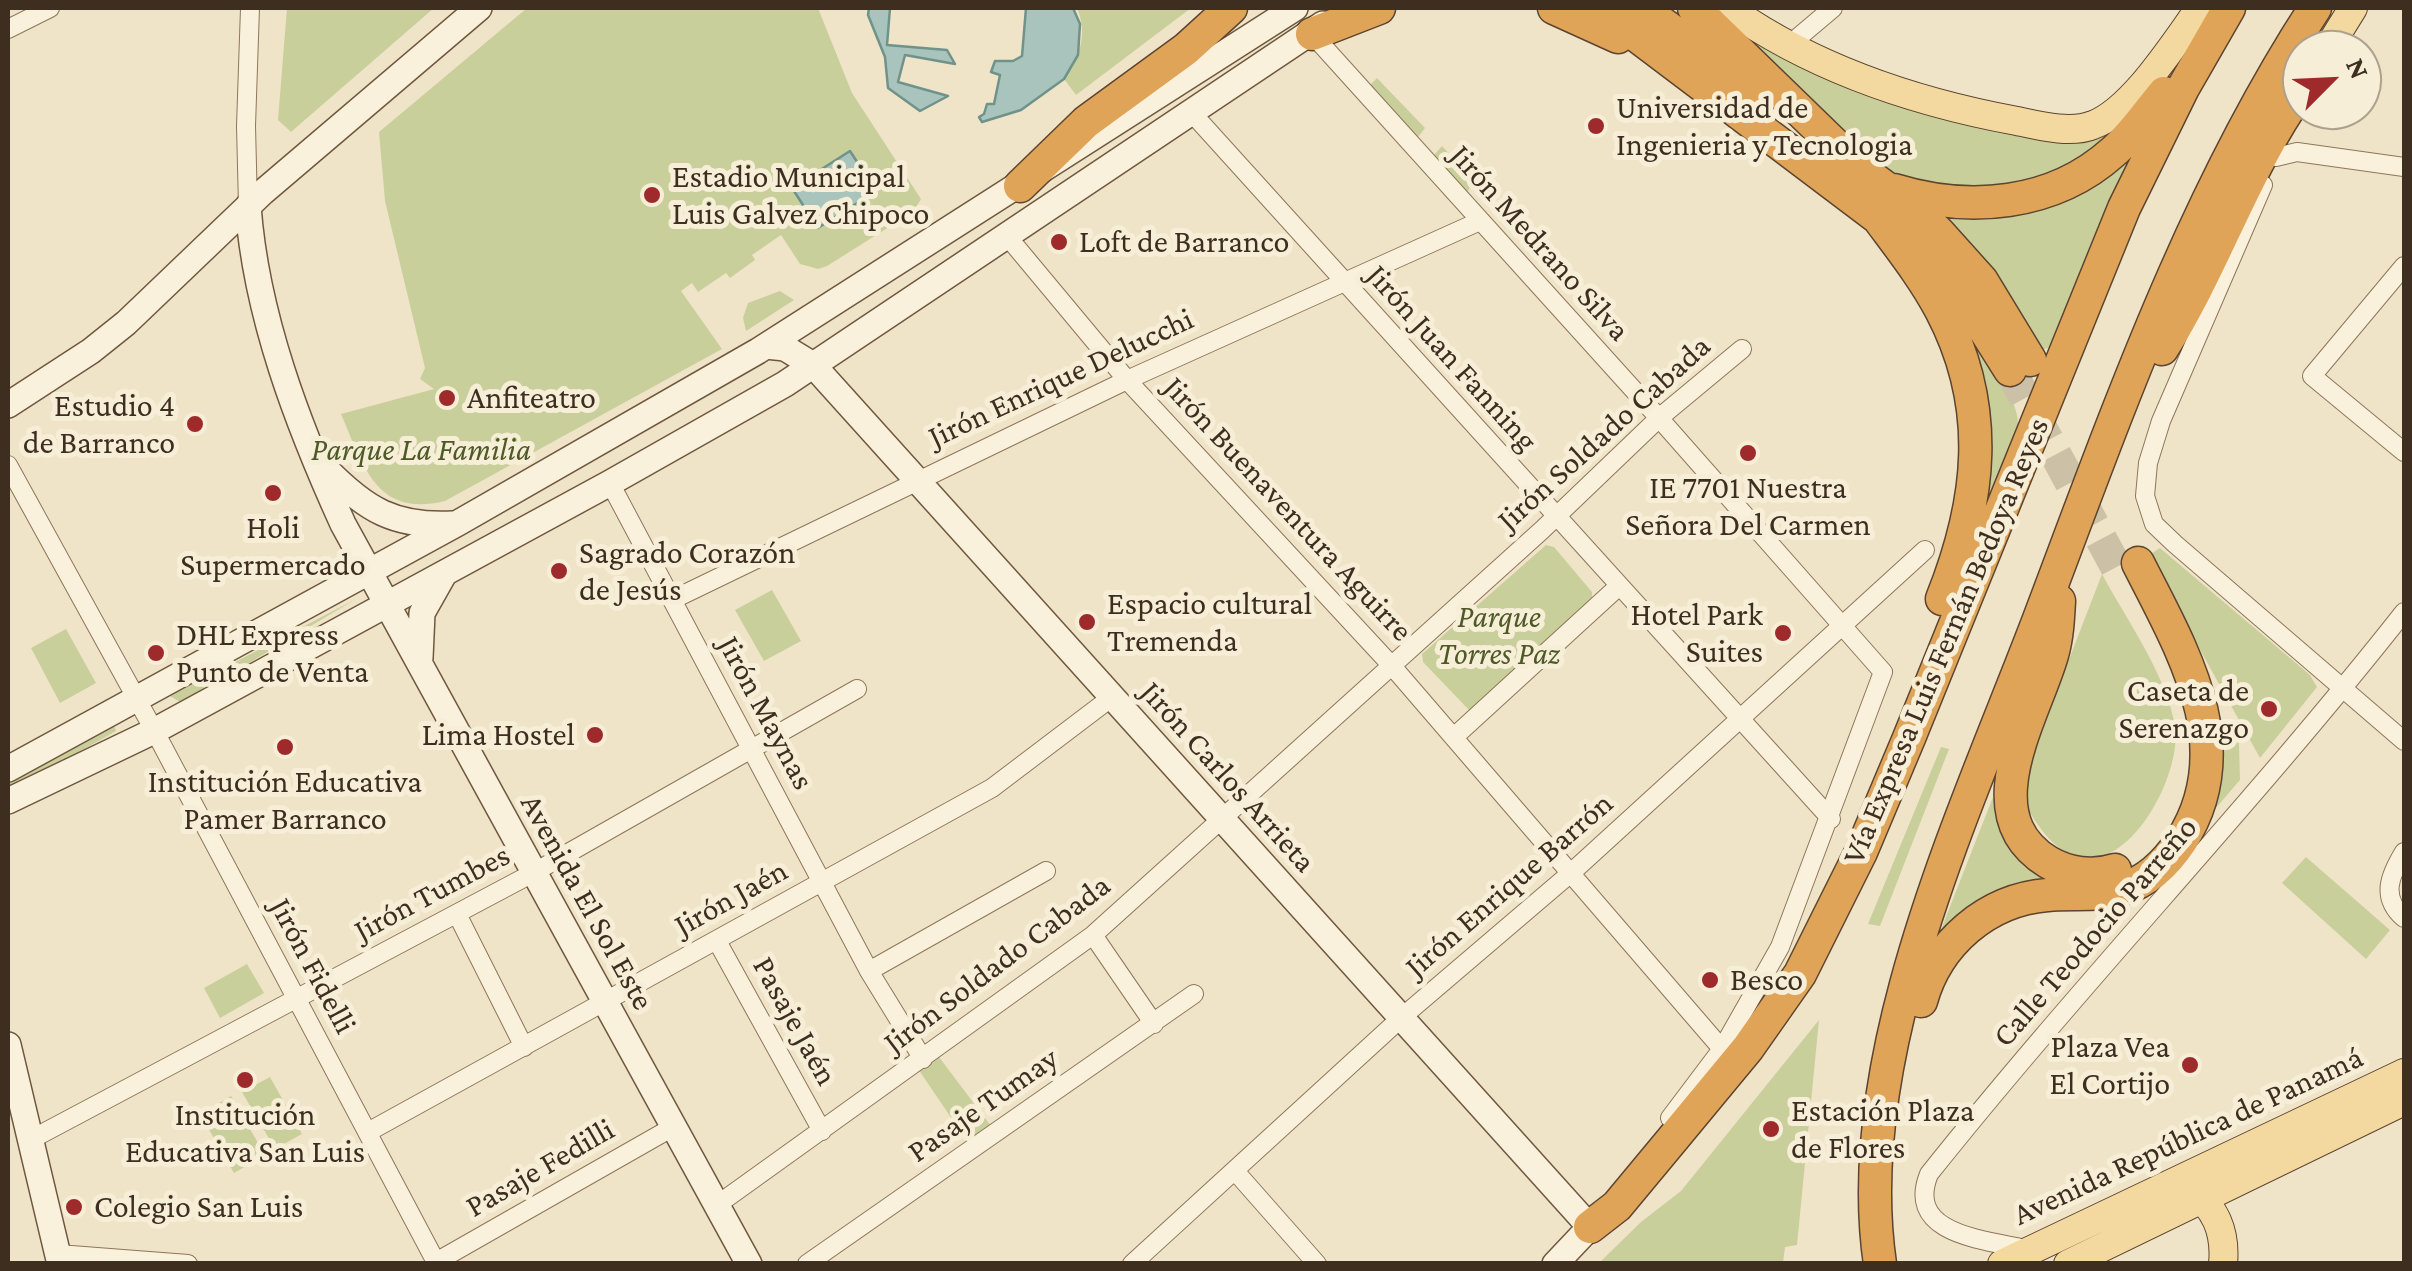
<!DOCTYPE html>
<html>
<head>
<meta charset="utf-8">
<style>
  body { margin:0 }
  #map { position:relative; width:2412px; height:1271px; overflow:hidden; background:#f0e4c8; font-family:"Crimson Pro",serif }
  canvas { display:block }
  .frame { position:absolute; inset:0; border:10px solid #3d2e20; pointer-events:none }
  .north { position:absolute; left:2282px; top:30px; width:100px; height:100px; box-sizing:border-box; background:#f7eed8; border:2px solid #ada18e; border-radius:50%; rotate:66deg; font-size:28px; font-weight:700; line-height:40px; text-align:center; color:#3d2e20 }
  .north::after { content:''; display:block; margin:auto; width:35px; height:45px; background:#9e2a2b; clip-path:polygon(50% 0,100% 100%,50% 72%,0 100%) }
</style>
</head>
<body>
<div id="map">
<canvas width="2412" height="1271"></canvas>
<div class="frame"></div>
<div class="north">N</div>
</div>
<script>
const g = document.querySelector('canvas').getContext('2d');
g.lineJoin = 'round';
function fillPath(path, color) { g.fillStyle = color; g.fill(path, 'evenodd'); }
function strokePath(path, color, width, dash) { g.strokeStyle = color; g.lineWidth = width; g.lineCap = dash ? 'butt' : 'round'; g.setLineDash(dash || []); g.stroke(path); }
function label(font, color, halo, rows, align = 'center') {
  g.font = font + ' "Crimson Pro",serif'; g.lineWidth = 10; g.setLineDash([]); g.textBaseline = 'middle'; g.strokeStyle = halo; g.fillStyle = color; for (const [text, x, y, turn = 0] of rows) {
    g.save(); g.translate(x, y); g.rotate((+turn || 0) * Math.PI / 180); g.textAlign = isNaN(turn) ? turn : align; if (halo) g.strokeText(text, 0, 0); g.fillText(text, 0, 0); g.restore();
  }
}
fillPath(new Path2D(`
  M 287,8 L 434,8 L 291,132 L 278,120 Z
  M 527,8 L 818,8 L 852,93 L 921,199 L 913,212 L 827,266 L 818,269 L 800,264 L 781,235 L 752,255 L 755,260 L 730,278 L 726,273 L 698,292 L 692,283 L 681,291 L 722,349 L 445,501 C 376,518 363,465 341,414 L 434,389 L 420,379 L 425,368 L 385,201 L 379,132 Z
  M 1077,8 L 1191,8 L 1076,95 L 1064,79 C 1080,56 1088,35 1077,8 Z
  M 1718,25 L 1798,61 L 2117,129 L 2088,158 L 1998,191 L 1893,181 Z
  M 1377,78 L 1425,128 L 1418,137 L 1370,85 Z
  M 1442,146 L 1470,176 L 1472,183 L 1467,193 L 1434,155 Z
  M 2136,147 L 2052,347 L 2037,351 L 1913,203 L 1954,208 Z
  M 780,291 L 794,300 L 746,331 L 743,318 L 748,303 Z
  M 1961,306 C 1975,329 2020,401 2018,424 C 2015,461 1990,499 1975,532 Z
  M 1546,545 L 1554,547 L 1592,592 L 1592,600 L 1476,710 L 1469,710 L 1423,662 L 1422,654 Z
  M 2160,548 L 2310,675 L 2317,687 L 2260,758 L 2151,561 L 2152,553 Z
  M 2102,574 C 2126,619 2168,677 2175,727 C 2182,771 2135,865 2083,858 C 2054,854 2038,825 2023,802 L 2034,750 Z
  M 772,590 L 801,641 L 764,661 L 735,610 Z
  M 356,599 L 182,703 L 170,696 Z
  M 66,629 L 96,683 L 60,703 L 31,648 Z
  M 2213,708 L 2239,743 L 2240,780 L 2197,830 Z
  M 113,722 L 116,731 L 8,792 L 8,782 Z
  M 1941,747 L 1949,749 L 1880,926 L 1868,924 Z
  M 1993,797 L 2003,826 L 2056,878 C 2033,880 2013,882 1993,895 C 1975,907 1960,925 1940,932 Z
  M 2306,857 L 2390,930 L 2366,959 L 2282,883 Z
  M 247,964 L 264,993 L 220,1018 L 204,988 Z
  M 1819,1020 L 1797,1245 L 1785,1247 L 1783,1263 L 1599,1263 L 1641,1222 L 1681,1191 Z
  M 936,1053 L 994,1130 L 971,1147 L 916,1066 Z
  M 270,1077 L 302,1134 L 275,1149 L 242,1092 Z
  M 231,1096 L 265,1155 L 234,1173 L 200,1114 Z`), '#c9cf9b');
const water = new Path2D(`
  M 869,8 L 890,8 L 887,45 L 947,50 L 955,64 L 905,55 L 898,82 L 948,96 L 920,111 L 888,88 L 885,57 L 868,15 Z
  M 1026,8 L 1073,8 L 1080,24 L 1078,55 L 1064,79 L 1021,110 L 982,122 L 979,117 L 984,114 L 987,104 L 994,104 L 1000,75 L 991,72 L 995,61 L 1013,61 L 1022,56 Z
  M 850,151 L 876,191 L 818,228 L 792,188 Z`);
fillPath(water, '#a9c4bc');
strokePath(water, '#6f938a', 2.5);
strokePath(new Path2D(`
  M 2010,370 L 2120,574`), '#ccc0a6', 32, [32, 16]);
const street = new Path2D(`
  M 8,29 L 50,8
  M 1312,34 L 1659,418 L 1883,672 L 1780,947 L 1722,1049 L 1670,1118
  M 1788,46 L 1833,8
  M 1192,113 L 1831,819
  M 2276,157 L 2297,152 L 2404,167
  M 2263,185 L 2161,421 L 2148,463 L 2145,496 L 2154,524 L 2175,544 L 2404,741
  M 248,206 L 246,126 L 250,8
  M 1007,236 L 1127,380 L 1392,666 L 1722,1049
  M 2404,266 L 2312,376 L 2404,452
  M 8,465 L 161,743 L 437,1264
  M 610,483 L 869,971 L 923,1059
  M 672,600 L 1127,380 L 1480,221
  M 1454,737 L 1619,586
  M 2404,852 C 2390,875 2380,897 2404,918
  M 457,914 L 524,1047
  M 1093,935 L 1154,1024
  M 717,941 L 822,1131
  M 869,971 L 1046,871
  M 368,1132 L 992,788 L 1112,697
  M 30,1140 L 533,873 L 857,689
  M 1235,1171 L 1317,1264
  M 717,1205 L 1093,935 L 1542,530 L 1659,418 L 1742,349
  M 2031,1250 C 1988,1240 1904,1236 1929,1174 C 2082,982 2252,805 2404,612
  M 58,1254 L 188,1264
  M 436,1262 L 673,1127
  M 807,1264 L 1194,994
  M 1132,1264 L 1401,1018 L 1572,872 L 1925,550`);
const secondary = new Path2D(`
  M 248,206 C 256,316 298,425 343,524 L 749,1264
  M 766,346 L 785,348 L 813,365 L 1590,1227 L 1555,1264
  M 8,405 L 91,351 L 126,323 L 263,192 L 479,8
  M 326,469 C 366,510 395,527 453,524
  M 420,658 L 422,613 L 444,574
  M 8,769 L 458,523 L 758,351 L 1295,8
  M 8,801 L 154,731 L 610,483 L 785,384 L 1323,24
  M 8,1045 L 60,1264`);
const primary = new Path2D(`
  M 1728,8 C 1814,69 1914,102 2017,121 C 2040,126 2071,134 2093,125 C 2133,110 2175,42 2200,8
  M 2327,50 L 2353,8
  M 2187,1191 C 2216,1203 2226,1234 2223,1264
  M 2002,1264 L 2404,1073
  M 2068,1264 L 2404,1101`);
const highway = new Path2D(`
  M 1554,8 L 1618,37
  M 1600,8 L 1910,242 L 1966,300 L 2010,370
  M 1641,8 L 1756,92
  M 1694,8 L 1860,169 L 1912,207 L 1938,232 L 1982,281 L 2030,360
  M 1312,34 L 1379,8
  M 1020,186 L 1086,122 L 1186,49 L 1231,8
  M 1894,190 C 1969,213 2053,206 2113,152 C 2133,135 2147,113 2164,93
  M 1876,215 C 1898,245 1923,276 1941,310 C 1992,407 1981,501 1942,599
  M 2162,349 C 2215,266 2244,170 2302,89
  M 2059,601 C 2058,620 2057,638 2052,655 C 2034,717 1971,815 2048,862 C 2068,874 2093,877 2115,870
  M 1921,1001 C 1937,943 1987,900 2047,895 C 2072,892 2098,897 2123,889 C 2148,881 2167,862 2181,841 C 2242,747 2181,648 2138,563
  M 1590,1227 L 1617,1206 L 1676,1135 L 1748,1048 L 1800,974 L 1861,852 L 1909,738 L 2124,208 L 2183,88 L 2229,8
  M 1880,1264 C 1849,1054 1966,811 2039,619 C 2118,410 2193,195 2315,8`);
strokePath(street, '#8d765c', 20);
strokePath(secondary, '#6f573f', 28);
strokePath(primary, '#5b4430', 30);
strokePath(highway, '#5b4430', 35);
strokePath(street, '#faf1dc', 18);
strokePath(secondary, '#faf1dc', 25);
strokePath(primary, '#f3d9a0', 28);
strokePath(highway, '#e0a458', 32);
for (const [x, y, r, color] of [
  [1596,126,10,"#9e2a2b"],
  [652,195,10,"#9e2a2b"],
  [1059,242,10,"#9e2a2b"],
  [447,398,10,"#9e2a2b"],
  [195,424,10,"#9e2a2b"],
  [1748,453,10,"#9e2a2b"],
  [273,493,10,"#9e2a2b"],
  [559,571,10,"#9e2a2b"],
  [1087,622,10,"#9e2a2b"],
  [1783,633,10,"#9e2a2b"],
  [156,653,10,"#9e2a2b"],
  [2269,709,10,"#9e2a2b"],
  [595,735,10,"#9e2a2b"],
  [285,747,10,"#9e2a2b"],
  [1710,980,10,"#9e2a2b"],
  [2190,1065,10,"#9e2a2b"],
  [245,1080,10,"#9e2a2b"],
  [1771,1129,10,"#9e2a2b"],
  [74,1207,10,"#9e2a2b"]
]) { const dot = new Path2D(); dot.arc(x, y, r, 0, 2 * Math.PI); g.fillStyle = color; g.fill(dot); strokePath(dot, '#f7eed8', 4); }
label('32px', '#3d2e20', '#f7eed8', [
  ["Universidad de",1616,108],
  ["Ingenieria y Tecnologia",1616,145],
  ["Estadio Municipal",672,177],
  ["Luis Galvez Chipoco",672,214],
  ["Loft de Barranco",1079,242],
  ["Anfiteatro",467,398],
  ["Estudio 4",175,406,"right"],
  ["de Barranco",175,443,"right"],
  ["IE 7701 Nuestra",1748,488,"center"],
  ["Señora Del Carmen",1748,525,"center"],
  ["Holi",273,528,"center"],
  ["Supermercado",273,565,"center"],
  ["Sagrado Corazón",579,553],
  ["de Jesús",579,590],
  ["Espacio cultural",1107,604],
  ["Tremenda",1107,641],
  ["Hotel Park",1763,615,"right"],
  ["Suites",1763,652,"right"],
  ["DHL Express",176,635],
  ["Punto de Venta",176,672],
  ["Caseta de",2249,691,"right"],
  ["Serenazgo",2249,728,"right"],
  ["Lima Hostel",575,735,"right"],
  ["Institución Educativa",285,782,"center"],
  ["Pamer Barranco",285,819,"center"],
  ["Besco",1730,980],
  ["Plaza Vea",2170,1047,"right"],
  ["El Cortijo",2170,1084,"right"],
  ["Estación Plaza",1791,1111],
  ["de Flores",1791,1148],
  ["Institución",245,1115,"center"],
  ["Educativa San Luis",245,1152,"center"],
  ["Colegio San Luis",94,1207]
], 'left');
label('32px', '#3d2e20', '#f7eed8', [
  ["Jirón Medrano Silva",1540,243,48],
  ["Jirón Juan Fanning",1452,358,48],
  ["Jirón Enrique Delucchi",1061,378,-25],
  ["Jirón Soldado Cabada",1604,433,-42],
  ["Jirón Buenaventura Aguirre",1288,509,47],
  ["Vía Expresa Luis Fernán Bedoya Reyes",1946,641,-67],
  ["Jirón Maynas",766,713,62],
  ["Jirón Carlos Arrieta",1228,777,48],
  ["Jirón Enrique Barrón",1509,885,-41],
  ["Jirón Tumbes",432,893,-28],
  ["Jirón Jaén",731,898,-29],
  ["Avenida El Sol Este",587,902,61],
  ["Calle Teodocio Parreño",2095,932,-49],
  ["Jirón Soldado Cabada",997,964,-37],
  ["Jirón Fidelli",313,966,62],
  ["Pasaje Jaén",795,1021,61],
  ["Pasaje Tumay",983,1105,-35],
  ["Avenida República de Panamá",2188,1136,-25],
  ["Pasaje Fedilli",540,1168,-30]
]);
label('italic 32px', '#4d5a26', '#f7eed8', [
  ["Parque La Familia",421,450],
  ["Parque",1499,617],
  ["Torres Paz",1499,654]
]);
</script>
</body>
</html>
